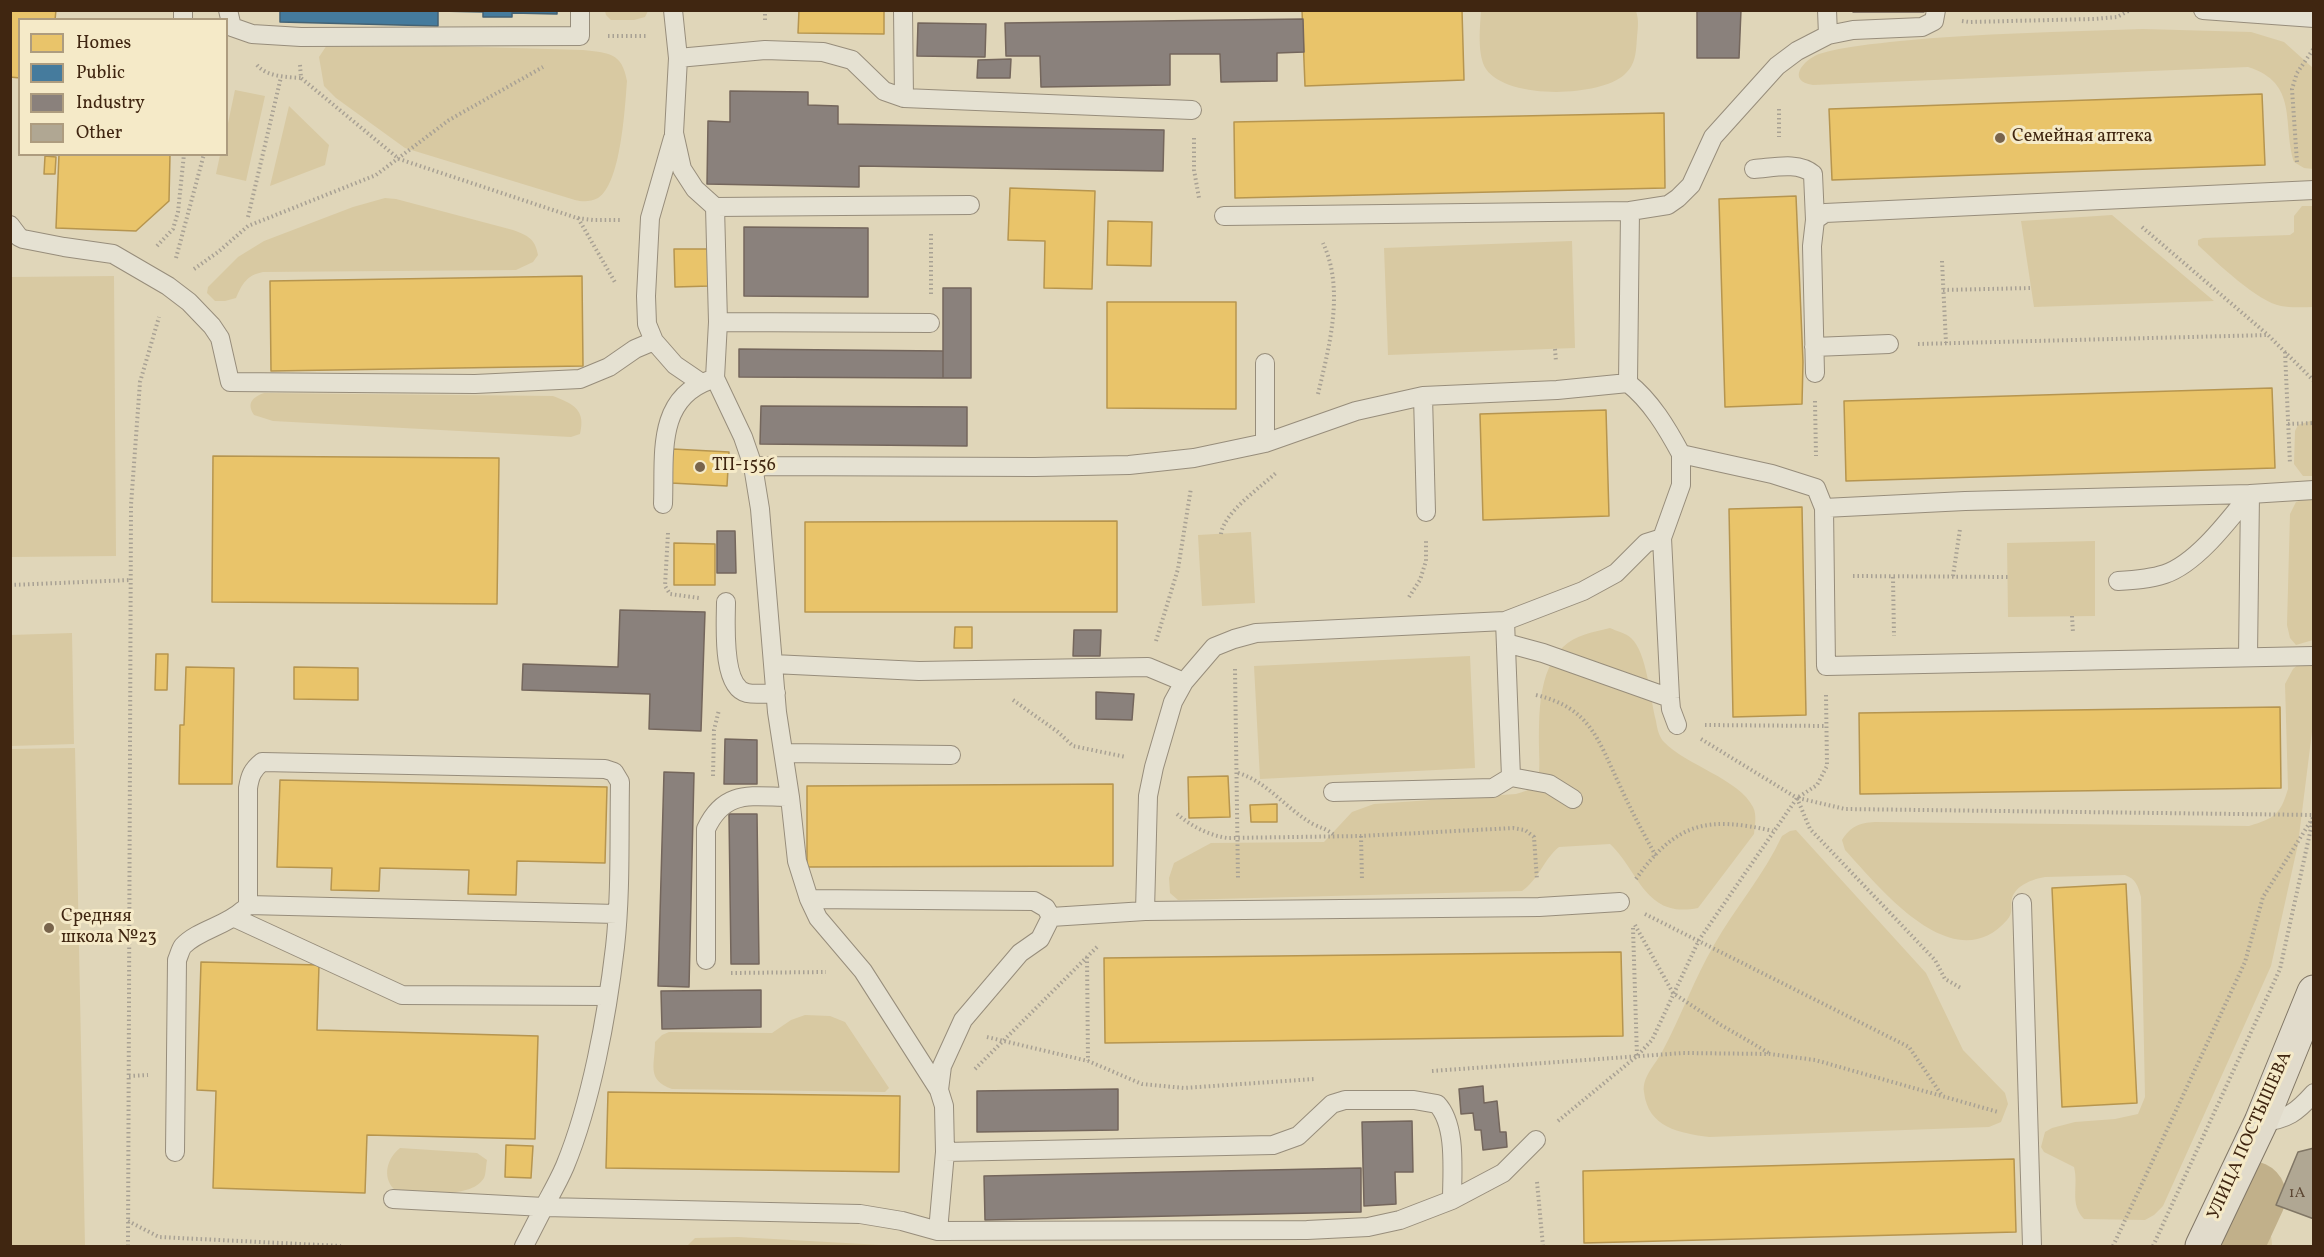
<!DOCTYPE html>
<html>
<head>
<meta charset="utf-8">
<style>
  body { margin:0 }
  #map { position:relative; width:2324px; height:1257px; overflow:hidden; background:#e0d6b9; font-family:Vollkorn,serif }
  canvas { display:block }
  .frame { position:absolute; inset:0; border:12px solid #402611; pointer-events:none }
  .legend { position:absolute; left:18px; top:18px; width:210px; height:138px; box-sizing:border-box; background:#f5eac8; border:2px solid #ad9c7f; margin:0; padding:8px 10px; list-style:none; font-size:18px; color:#402611 }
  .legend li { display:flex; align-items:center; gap:12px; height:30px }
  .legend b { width:30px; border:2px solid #ad9c7f }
</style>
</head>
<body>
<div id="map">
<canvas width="2324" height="1257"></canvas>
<div class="frame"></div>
<ul class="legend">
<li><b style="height:16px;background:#e9c46a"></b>Homes</li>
<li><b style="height:16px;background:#457b9d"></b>Public</li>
<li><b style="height:16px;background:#8a817c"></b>Industry</li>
<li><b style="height:16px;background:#b0a793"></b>Other</li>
</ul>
</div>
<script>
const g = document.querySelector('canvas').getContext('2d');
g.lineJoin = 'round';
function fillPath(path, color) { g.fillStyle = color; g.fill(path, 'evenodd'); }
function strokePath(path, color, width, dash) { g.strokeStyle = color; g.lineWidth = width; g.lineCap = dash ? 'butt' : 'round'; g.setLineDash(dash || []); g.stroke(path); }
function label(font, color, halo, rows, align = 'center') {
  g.font = font + ' Vollkorn,serif'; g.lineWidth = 6; g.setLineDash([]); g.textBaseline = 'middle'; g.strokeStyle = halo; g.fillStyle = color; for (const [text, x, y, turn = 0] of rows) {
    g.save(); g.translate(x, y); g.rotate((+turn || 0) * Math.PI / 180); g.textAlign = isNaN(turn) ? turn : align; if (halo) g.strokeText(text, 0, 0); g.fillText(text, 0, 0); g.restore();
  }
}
fillPath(new Path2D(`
  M 605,11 L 605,10 L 648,11 L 645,17 L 634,20 L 611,20 L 606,15 Z
  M 1481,11 L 1636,11 C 1639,20 1638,27 1637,37 C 1636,52 1636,65 1624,75 C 1599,97 1507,100 1486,69 C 1477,55 1480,27 1481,11 Z
  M 2143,29 L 2251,32 L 2284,42 L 2313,68 L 2313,169 L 2304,168 L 2294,162 C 2282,123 2299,83 2248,67 L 1813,85 C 1786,81 1803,60 1819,54 C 1845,46 1874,44 1900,41 C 1981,33 2062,32 2143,29 Z
  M 338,43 L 583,50 C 608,53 622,52 627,81 C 625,107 621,184 598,198 C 590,202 583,202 575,200 L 405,148 L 336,98 L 324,86 L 319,57 L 327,45 Z
  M 235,90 L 265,96 L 246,181 L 216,174 L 220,155 L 226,154 L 227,128 Z
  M 289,106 L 329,145 L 325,165 L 270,186 Z
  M 385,198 L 396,199 L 513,230 C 528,236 535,238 538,255 L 533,262 L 516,270 L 263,272 C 247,275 242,284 236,298 L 225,301 L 215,301 L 207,293 L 208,287 L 238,257 L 264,241 L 353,207 Z
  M 2302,206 L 2313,206 L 2313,307 C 2303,307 2291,308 2281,306 C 2258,302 2216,262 2198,245 L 2198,240 L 2203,238 L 2290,235 L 2294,232 L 2294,216 Z
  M 2112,215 L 2214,301 L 2034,307 L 2021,221 Z
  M 1572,241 L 1575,348 L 1388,355 L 1384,248 Z
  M 114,276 L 116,556 L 11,557 L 11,277 Z
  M 264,393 L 553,396 C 574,404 586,410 580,434 L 571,437 L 273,421 L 254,415 C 246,403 253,397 264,393 Z
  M 2313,420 L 2314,420 L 2313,476 L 2303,476 L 2294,464 L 2295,431 L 2298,425 Z
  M 2304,499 L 2313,499 L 2313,640 L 2296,645 L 2290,638 L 2287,625 L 2290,514 L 2296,502 Z
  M 1251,532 L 1255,603 L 1202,606 L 1198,535 Z
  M 2095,541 L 2095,616 L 2008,617 L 2007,543 Z
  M 1610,628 C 1616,631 1626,633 1631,638 C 1647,652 1650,699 1656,721 C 1657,728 1659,737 1664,742 C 1686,765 1739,779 1753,807 C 1757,815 1755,825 1754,834 L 1698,908 C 1645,919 1639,871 1610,844 L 1559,847 C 1544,859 1539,879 1522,891 L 1178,900 L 1170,893 L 1169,878 L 1174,863 L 1211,843 L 1324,842 L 1352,812 L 1374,804 L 1516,794 C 1522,792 1532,790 1536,784 C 1541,774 1539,758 1539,747 C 1539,714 1538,672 1563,647 C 1575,635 1594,632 1610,628 Z
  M 72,633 L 74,744 L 11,746 L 11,635 Z
  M 1470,656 L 1475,768 L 1260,779 L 1254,666 Z
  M 2301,662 L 2313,662 L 2313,724 L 2298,844 L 2271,966 L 2163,1206 L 2154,1215 L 2145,1220 L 2084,1219 C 2069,1203 2079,1187 2074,1167 L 2044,1152 L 2041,1147 L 2045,1132 L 2052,1128 L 2075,1122 L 2115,1119 L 2138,1114 L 2145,1097 L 2141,897 C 2138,886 2136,879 2125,875 L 2045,877 C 2033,879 2016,885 2012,898 C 2010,907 2014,912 2007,920 C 1954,981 1880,888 1845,850 L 1842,840 C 1851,826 1859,823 1875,822 L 2249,826 C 2275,818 2280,815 2288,789 L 2285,684 L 2293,669 Z
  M 75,748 L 85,1246 L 11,1246 L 11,749 Z
  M 1796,830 L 1926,973 L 1963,1050 L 2005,1093 L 2008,1104 L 2001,1122 L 1989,1127 L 1709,1137 C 1680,1133 1648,1128 1644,1092 C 1642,1077 1655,1065 1662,1052 C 1681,1017 1694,979 1714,945 C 1735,908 1764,875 1782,836 L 1790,831 Z
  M 805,1015 L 830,1016 L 845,1022 L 889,1088 L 885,1092 L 672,1089 C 646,1080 655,1065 655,1042 L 662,1035 L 669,1032 L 772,1033 L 791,1020 Z
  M 400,1148 L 477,1153 L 487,1160 C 486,1165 486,1174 484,1178 C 470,1201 417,1191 394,1189 C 382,1177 387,1158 400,1148 Z
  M 2247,1217 C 2265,1220 2272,1228 2272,1246 L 2224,1246 L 2239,1222 Z
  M 738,1237 L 899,1246 L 687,1246 L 695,1238 Z`), '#d8c9a2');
const homes = new Path2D(`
  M 10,10 L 56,10 L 55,20 L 20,20 L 20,78 L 10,77 Z
  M 799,10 L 884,10 L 884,34 L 798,33 Z
  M 1302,10 L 1462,10 L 1464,80 L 1305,86 Z
  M 2262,94 L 2265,165 L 1832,180 L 1829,109 Z
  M 1664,113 L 1665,188 L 1235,198 L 1234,122 Z
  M 59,154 L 170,154 L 169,201 L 136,231 L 56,228 Z
  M 45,156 L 56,157 L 55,174 L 44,174 Z
  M 1010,188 L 1095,191 L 1092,289 L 1044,288 L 1045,241 L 1008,240 Z
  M 1796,196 L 1803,362 L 1802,404 L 1725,407 L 1719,199 Z
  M 1108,221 L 1152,222 L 1151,266 L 1107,265 Z
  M 674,249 L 709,249 L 710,286 L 675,287 Z
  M 582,276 L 583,366 L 271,371 L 270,281 Z
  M 1107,302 L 1236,302 L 1236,409 L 1107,408 Z
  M 2272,388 L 2275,468 L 1846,481 L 1844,401 Z
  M 1606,410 L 1609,516 L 1483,520 L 1480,414 Z
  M 673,449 L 729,452 L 727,486 L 671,483 Z
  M 213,456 L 499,458 L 497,604 L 212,602 Z
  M 1802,507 L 1806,715 L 1733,717 L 1729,509 Z
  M 1117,521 L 1117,612 L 805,612 L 805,522 Z
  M 674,543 L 715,544 L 715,585 L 674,585 Z
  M 955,627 L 972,627 L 972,648 L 954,648 Z
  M 156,654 L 168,654 L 167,690 L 155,690 Z
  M 186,667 L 234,668 L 232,784 L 179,784 L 180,725 L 184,725 Z
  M 294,667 L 358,668 L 358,700 L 294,699 Z
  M 2280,707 L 2281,788 L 1860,794 L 1859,713 Z
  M 1228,776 L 1230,817 L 1189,818 L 1188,777 Z
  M 280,780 L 607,787 L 605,863 L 517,861 L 516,895 L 468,894 L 469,870 L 380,868 L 379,891 L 331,890 L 332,868 L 277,867 Z
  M 1113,784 L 1113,866 L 807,867 L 807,786 Z
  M 1277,804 L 1277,822 L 1251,822 L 1250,805 Z
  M 2126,884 L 2137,1103 L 2062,1107 L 2052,888 Z
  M 1621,952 L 1623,1036 L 1105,1043 L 1104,958 Z
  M 201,962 L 319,965 L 317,1030 L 538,1036 L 535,1139 L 367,1135 L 365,1193 L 213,1188 L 216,1091 L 197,1090 Z
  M 608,1092 L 900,1096 L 899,1172 L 606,1168 Z
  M 506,1145 L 533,1146 L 531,1178 L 505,1177 Z
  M 2014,1159 L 2016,1232 L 1584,1243 L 1583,1171 Z`);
fillPath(homes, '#e9c46a');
strokePath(homes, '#b6954f', 1.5);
const public = new Path2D(`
  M 280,10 L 557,10 L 557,14 L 512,13 L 512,17 L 483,17 L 483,12 L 438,11 L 438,26 L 280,22 Z`);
fillPath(public, '#457b9d');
strokePath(public, '#446273', 1.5);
const industry = new Path2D(`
  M 1697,10 L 1741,10 L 1739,58 L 1697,58 Z
  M 1853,10 L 1924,10 L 1924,12 L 1853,12 Z
  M 1303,19 L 1304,52 L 1277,53 L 1277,81 L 1221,82 L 1220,54 L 1170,54 L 1170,85 L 1041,87 L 1040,56 L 1006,56 L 1005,23 Z
  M 918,23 L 986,24 L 985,57 L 917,56 Z
  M 1011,59 L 1010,78 L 977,78 L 978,60 Z
  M 730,91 L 808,92 L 808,105 L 838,106 L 838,124 L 1164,130 L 1163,171 L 859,166 L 859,187 L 707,184 L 708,121 L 730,122 Z
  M 744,227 L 868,228 L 868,297 L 744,296 Z
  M 943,288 L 971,288 L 971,378 L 943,378 Z
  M 739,349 L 943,351 L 943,378 L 739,377 Z
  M 761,406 L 967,407 L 967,446 L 760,444 Z
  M 717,531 L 735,531 L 736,573 L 717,573 Z
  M 620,610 L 705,612 L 701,731 L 649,729 L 650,694 L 522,690 L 523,664 L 618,667 Z
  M 1074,630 L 1101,630 L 1100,656 L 1073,656 Z
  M 1096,692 L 1134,694 L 1132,720 L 1096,719 Z
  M 725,739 L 757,740 L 757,784 L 724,784 Z
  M 664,772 L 694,773 L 689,987 L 658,986 Z
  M 729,814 L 757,814 L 759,964 L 731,964 Z
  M 761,990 L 761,1027 L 662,1029 L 661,991 Z
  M 1483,1086 L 1484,1103 L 1497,1101 L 1500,1132 L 1506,1132 L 1507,1147 L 1483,1150 L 1481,1130 L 1475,1130 L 1473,1113 L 1461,1114 L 1459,1089 Z
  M 1118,1089 L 1118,1130 L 977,1132 L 977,1091 Z
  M 1412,1121 L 1413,1172 L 1395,1172 L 1396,1204 L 1364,1206 L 1362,1122 Z
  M 1361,1168 L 1361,1212 L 985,1220 L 984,1176 Z`);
fillPath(industry, '#8a817c');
strokePath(industry, '#74665c', 1.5);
strokePath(new Path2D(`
  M 2228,1246 L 2251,1196`), '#c1b08a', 70);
const building = new Path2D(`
  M 2314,1148 L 2314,1219 L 2276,1205 L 2298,1152 Z`);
fillPath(building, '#b0a793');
strokePath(building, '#807665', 1.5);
const service = new Path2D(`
  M 228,10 L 232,27 L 252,34 L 301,37 L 580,36 L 580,10
  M 673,10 L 678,58 L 674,133 L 682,169 L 695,189 L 715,207 L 718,322 L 715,378 L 743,437 L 753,466 L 760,509 L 777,712 L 790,797 L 797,861 L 809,899 L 1034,901 L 1046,908 L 1051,917
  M 903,10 L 904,98
  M 1827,10 L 1828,35
  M 2203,10 L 2314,18
  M 183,20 L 183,10
  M 678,58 L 765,50 L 823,52 L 852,60 L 884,91 L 904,98 L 1192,110
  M 1754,169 C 1772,168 1798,161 1813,174 L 1815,220
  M 715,207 L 970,205
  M 1630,211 L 1668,205 L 1678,198 L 1691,185 L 1713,137 L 1777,66 L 1797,51 L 1828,35 L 1853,30 L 1922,27 L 1934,21 L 1936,10
  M 1224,216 L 1630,211 L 1628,383
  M 10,225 L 19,237 L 23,239 L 64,247 L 113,254 L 168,286 L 189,302 L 212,326 L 220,338 L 230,382 L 475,384 L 580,379 L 609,367 L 635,349 L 654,341 L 675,365 L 700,382
  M 718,322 L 930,323
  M 654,341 L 647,324 L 646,296 L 650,218 L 673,138
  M 1814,347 L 1889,344
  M 1265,363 L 1265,443
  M 1815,373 L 1812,246 L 1815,220 L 1825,213 L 2314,190
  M 1423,396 L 1426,512
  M 753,466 L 1035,467 L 1129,465 L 1194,458 L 1265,443 L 1356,411 L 1423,396 L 1557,390 L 1628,383 C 1651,401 1667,428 1681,454
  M 663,504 C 665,457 655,399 710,380
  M 1824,508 L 1965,501 L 2250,494 L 2314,490
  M 2118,581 C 2134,580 2150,579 2165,574 C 2197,563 2229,520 2250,494 L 2248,657
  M 726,602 C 726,623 721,687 747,693 C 756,695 767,693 776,693
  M 1506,643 L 1543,653 L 1670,698
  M 773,664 L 919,671 L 1148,667 L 1184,682
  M 1677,725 L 1671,709 L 1670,698 L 1662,538 L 1681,485 L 1681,454 L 1772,474 L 1816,488 L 1824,508 L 1826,666 L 2314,656
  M 785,753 L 951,755
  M 1511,777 L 1549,784 L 1573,799
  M 1333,792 L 1493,788 L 1511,777 L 1505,621
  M 809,899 L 818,918 L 863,971 L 939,1090
  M 2022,903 L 2032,1246
  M 1145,911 L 1539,907 L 1620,902
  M 1051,917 L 1145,911 L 1148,796 L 1154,767 L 1173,702 L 1184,682 L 1214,647 L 1234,639 L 1256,633 L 1505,621 L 1583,591 L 1616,573 L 1646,543 L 1662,538
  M 235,918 L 402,995 L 608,996
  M 706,960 L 706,829 C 725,788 753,797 790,797
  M 2261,1122 C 2287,1120 2297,1112 2314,1093
  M 175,1152 L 177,960 C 179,956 180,950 183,946 C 198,930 226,926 243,910
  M 945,1152 L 1273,1145 L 1298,1136 L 1332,1104 L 1345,1100 L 1414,1100 L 1437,1104 C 1457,1125 1452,1172 1452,1200
  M 393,1199 L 544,1207 C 551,1194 559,1180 565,1166 C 591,1103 607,1016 615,947 C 621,893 619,837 620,782 L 614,772 L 605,769 L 262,762 C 252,770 250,776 248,788 L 248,905 L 617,914
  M 938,1231 L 945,1152 L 944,1106 L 939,1090 L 942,1066 L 963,1020 L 1020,953 L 1040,939 L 1051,917
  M 524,1246 L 544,1207 L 860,1214 L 902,1221 L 938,1231 L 1307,1230 L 1368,1227 L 1400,1220 L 1452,1200 L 1503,1173 L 1536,1140`);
const primary = new Path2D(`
  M 2202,1246 L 2261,1122 L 2314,992`);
strokePath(service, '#978d7b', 20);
strokePath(primary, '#807665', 35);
strokePath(new Path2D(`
  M 765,20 L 765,10
  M 1962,21 L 1969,22 L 2094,19 L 2117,17 L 2130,10
  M 608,36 L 646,36
  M 257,65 C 267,77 287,77 301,78
  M 300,65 L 301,78 L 399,159 L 577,218 L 593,220 L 620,220
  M 1779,109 L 1779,137
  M 1194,138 L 1194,170 L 1199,198
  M 2297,162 L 2292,89 L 2297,73 L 2314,48
  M 248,217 L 281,77
  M 578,218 L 616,284
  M 2142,227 L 2268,335 L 2314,381
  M 157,246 L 173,229 L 178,212 L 184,154
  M 176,258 L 204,154
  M 1942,261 L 1946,343
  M 194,269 L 218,252 L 248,226 L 376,175 L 449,120 L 543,67
  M 1943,290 L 2031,288
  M 931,294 L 931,233
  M 1918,344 L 2268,335
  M 1555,349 L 1556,362
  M 2285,352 L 2290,464
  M 1318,394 C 1329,347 1345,290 1323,243
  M 1815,401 L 1816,456
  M 2288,424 L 2314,423
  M 668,533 L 665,586 L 670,594 L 699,598
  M 1221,534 C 1224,512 1261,487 1277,472
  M 1853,576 L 2008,577
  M 1953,576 L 1960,529
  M 1893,577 L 1894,636
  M 10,585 L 131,580
  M 1409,597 L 1420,580 L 1426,561 L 1426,540
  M 2072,616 L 2073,633
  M 1156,641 L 1178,569 L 1191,488
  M 1235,669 L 1238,880
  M 1536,695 C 1591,708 1598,740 1620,786 C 1631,810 1643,833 1656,856
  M 1013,700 L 1058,732 L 1073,746 L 1126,757
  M 1705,725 L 1826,726
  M 1701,739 L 1797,798 L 1810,829 L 1935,960 L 1945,979 L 1961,988
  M 1238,773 C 1268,782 1286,809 1313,824 C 1321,828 1327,829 1334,835
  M 713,776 L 714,730 L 719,710
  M 1798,798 L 1845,809 L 2314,815
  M 1177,814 C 1191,826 1208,835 1227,838 L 1361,836 L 1513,828 L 1525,830 L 1534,837 L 1537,880
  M 1361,836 L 1362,880
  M 1636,879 C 1676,822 1708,816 1773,831
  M 1645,914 L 1909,1047 L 1941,1094
  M 1635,925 L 1673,993 L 1721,1025 L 1769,1053
  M 1633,928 L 1637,1056
  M 1087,957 L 1088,1061
  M 731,973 L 826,972
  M 987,1037 L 1088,1061 L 1142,1084 L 1184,1088 L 1314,1079
  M 975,1069 L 1099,945
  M 1432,1071 L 1683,1053 L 1770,1054 L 1815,1060 L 1998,1112
  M 129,1076 L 148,1075
  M 1558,1121 L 1637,1056 L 1652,1040 L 1699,940 L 1797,798 L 1817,785 L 1827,766 L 1826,695
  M 1537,1182 L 1543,1246
  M 128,1221 L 159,1237 L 341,1246
  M 128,1246 L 131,505 L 140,382 L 159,317
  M 2113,1246 L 2245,962 L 2263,897 L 2314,816
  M 2153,1246 L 2280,969 L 2313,819`), '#a8a194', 4, [1.5, 3]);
strokePath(service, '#e5e1d2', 18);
strokePath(primary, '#e1dbcb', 33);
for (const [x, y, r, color] of [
  [2000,138,6,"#78644c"],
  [700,467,6,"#78644c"],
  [49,928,6,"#78644c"]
]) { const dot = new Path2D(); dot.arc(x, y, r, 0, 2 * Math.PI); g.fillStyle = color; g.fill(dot); strokePath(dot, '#f5eac8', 2); }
label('15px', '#5c4632', null, [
  ["1А",2297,1194]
]);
label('18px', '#402611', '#f5eac8', [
  ["Семейная аптека",2012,138],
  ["ТП-1556",712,467],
  ["Средняя",61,918],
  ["школа №23",61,939]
], 'left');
label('18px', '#402611', '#f5eac8', [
  ["УЛИЦА ПОСТЫШЕВА",2251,1136,-66]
]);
</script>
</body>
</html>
